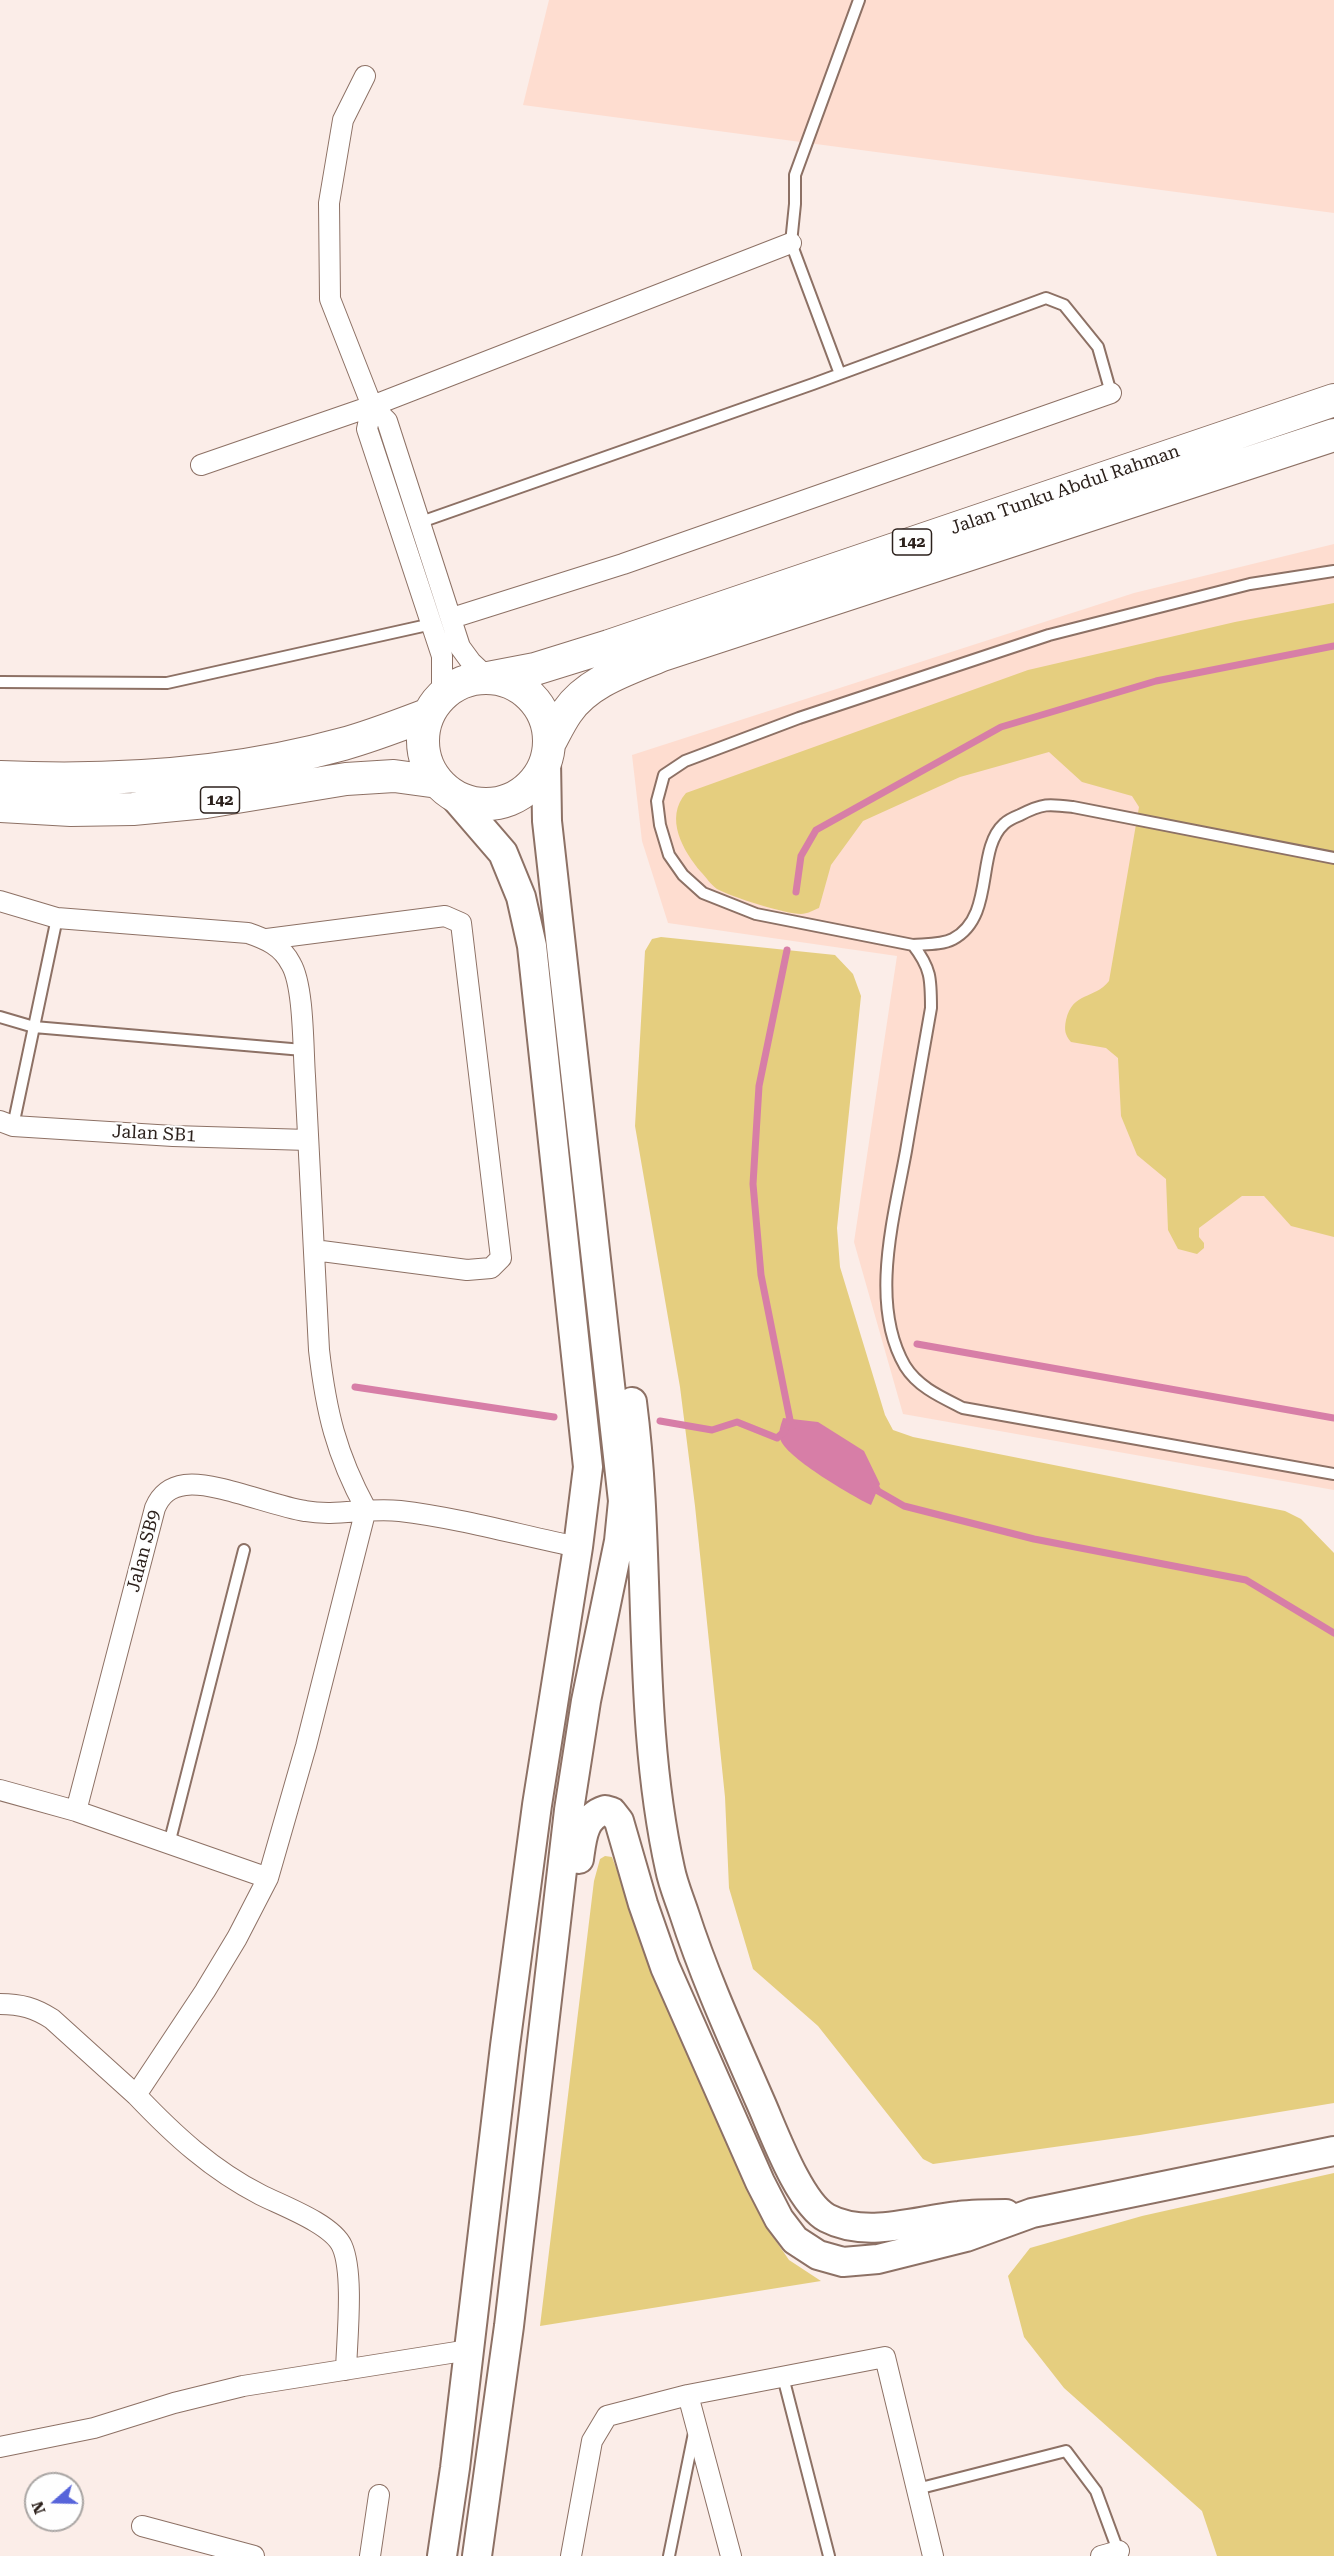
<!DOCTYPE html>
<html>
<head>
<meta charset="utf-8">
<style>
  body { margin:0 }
  #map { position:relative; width:1334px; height:2556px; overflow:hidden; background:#fbede8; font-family:"Roboto Serif",serif }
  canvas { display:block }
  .north { position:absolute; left:24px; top:2472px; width:60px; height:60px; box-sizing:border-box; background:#fefefe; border:2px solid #aaa6a4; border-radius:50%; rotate:250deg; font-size:16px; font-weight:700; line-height:24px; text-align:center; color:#2c211c }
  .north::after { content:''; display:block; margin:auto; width:21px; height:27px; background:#5764da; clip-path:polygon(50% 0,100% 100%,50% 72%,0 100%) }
</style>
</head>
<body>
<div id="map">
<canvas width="1334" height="2556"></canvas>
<div class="north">N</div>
</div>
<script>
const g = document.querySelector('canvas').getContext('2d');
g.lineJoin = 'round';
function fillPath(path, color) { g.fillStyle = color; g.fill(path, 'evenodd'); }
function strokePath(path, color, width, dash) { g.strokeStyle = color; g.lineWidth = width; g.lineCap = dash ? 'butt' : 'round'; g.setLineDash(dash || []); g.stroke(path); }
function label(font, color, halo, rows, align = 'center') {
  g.font = font + ' "Roboto Serif",serif'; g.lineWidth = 4.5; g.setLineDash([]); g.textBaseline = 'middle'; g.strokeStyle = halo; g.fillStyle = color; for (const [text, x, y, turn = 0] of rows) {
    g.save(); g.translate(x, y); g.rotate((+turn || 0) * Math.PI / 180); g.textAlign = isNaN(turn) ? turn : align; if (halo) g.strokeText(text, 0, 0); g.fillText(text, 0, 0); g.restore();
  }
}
fillPath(new Path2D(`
  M 549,0 L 1334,0 L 1334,213 L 523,105 Z
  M 1334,544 L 1334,1490 L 903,1414 L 854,1242 L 897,956 L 668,923 L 642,841 L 632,755 L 1134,593 Z`), '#feddd0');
fillPath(new Path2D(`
  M 1334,603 L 1334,1237 L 1291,1226 L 1264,1196 L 1242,1196 L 1199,1228 L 1199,1237 L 1204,1243 L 1204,1248 L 1197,1254 L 1178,1249 L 1168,1230 L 1166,1179 L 1137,1155 L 1121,1116 L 1118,1058 L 1106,1048 L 1071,1042 C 1065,1035 1064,1030 1066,1020 C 1073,991 1094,1000 1109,981 L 1139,807 L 1132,796 L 1082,782 L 1049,752 L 960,777 L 863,821 L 831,865 L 819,908 C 814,910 807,914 801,914 C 786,914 731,897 717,889 C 711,885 706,877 701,872 C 683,851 664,818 686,793 L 1028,670 L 1235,622 Z
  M 661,937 L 835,955 L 853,974 L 861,996 L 837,1228 L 840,1267 L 885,1415 L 893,1430 L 913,1437 L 1285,1511 L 1301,1519 L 1334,1553 L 1334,2103 L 1140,2135 L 933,2164 L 923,2159 L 818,2026 L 753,1969 L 729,1888 L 725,1797 L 695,1506 L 680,1387 L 635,1126 L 645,951 L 652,939 Z
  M 605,1856 L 612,1857 L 655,1972 L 767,2228 L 789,2260 L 821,2281 L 540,2326 L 594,1881 L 600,1859 Z
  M 1334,2173 L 1334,2556 L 1217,2556 L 1202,2511 L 1064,2388 L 1024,2337 L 1008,2276 L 1030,2248 L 1142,2216 Z`), '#e5ce7f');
fillPath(new Path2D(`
  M 783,1418 L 818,1422 L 864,1451 L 880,1484 L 871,1505 C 852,1496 789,1459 781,1441 C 777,1434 781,1425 783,1418 Z`), '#d77ea7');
strokePath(new Path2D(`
  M 796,892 L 801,856 L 816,830 L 1001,727 L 1156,681 L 1334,646
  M 787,950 L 759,1086 L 753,1184 L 761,1275 L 791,1425 L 794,1425
  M 917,1344 L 1334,1418
  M 355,1387 L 554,1417
  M 660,1421 L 712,1430 L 737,1422 L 777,1438 L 785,1431
  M 874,1484 L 878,1491 L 904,1506 L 1034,1539 L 1246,1580 L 1334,1633`), '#d77ea7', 7);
const lane = new Path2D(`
  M 840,374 L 791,243 L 795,204 L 795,175 L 859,0
  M 421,522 L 813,384 L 1046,298 L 1064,305 L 1098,347 L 1111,393
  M 1334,571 L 1250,584 L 1049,635 L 799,718 L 685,761 L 664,775 L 657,801 L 660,825 L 669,855 L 683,875 L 703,893 L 756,914 L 913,945 C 925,944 942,945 953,939 C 996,916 975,850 1004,824 C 1008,820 1015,817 1020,815 C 1043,803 1049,804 1073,807 L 1334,858
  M 0,682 L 167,683 L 432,624
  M 913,945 C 931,968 931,979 931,1008 C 923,1055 914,1103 906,1151 C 894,1217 869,1304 905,1366 C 918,1387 941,1397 963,1408 L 1334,1474
  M 0,1017 L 34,1027 L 303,1050
  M 13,1126 L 57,918
  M 169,1844 L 244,1550
  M 783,2377 L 829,2556
  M 917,2489 L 1066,2451 L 1096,2491 L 1120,2556
  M 669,2556 L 694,2433`);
const street = new Path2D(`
  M 365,76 L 343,120 L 329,203 L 330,299 L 372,406 L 387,421 L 460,647 L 471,662 L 488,678
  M 372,406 L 367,429 L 442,656 L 442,699
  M 201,465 L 372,406 L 791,243
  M 452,618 L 623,564 L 1111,393
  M 0,901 L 57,918 L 248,933 C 266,939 282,946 291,964 C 304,986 303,1049 305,1076 C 310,1167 315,1258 319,1350 C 326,1411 336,1454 366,1509 L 306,1746 L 268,1878 L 237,1938 L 205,1991 L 136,2095 L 52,2019 C 35,2008 21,2004 0,2004
  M 267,939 L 445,916 L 461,923 L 501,1258 L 491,1268 L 467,1270 L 314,1250
  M 0,1121 L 13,1126 L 173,1136 L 308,1140
  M 0,1790 L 76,1811 L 268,1878
  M 76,1811 L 155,1508 C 161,1494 170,1487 185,1485 C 215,1481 272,1506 305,1511 C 337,1517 367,1507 400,1511 C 459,1518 519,1535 578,1547
  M 136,2095 C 174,2135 212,2170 261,2195 C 283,2206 332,2224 342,2246 C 354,2273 347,2338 346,2370
  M 0,2447 L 94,2428 L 174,2403 L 243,2386 L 469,2350
  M 142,2526 L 254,2556
  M 370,2556 L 379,2495
  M 571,2556 L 592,2441 L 607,2416 L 688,2395
  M 731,2556 L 688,2395 L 885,2357 L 933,2556
  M 1101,2556 L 1119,2551`);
const secondary = new Path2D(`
  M 632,1402 C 652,1557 636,1715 670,1869 C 673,1884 679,1898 684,1913 C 705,1978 733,2039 760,2101 C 773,2130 799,2203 827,2218 C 867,2239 917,2220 959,2216 C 975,2214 991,2214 1006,2214
  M 579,1859 C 582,1838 583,1817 605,1810 L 612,1812 L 619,1821 L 643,1904 L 665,1967 L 760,2182 L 779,2219 L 795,2240 L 818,2255 L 843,2262 L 878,2259 L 966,2237 L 1032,2213 L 1334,2151
  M 442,2556 L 455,2468 L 505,2046 L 537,1805 L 578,1547 L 588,1467 L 532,946 L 521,897 L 503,853 L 453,795
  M 477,2556 L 509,2326 L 569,1810 L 586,1701 L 619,1541 L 623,1501 L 547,821 L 546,761`);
const primary = new Path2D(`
  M 488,678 L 535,669 L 609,646 L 1334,400
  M423 741a63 63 0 1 1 126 0a63 63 0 1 1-126 0Z
  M 549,744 C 555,733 560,722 567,712 C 588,681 629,669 662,655 L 1334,435
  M 0,777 C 115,782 231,775 343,744 C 372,736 400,725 429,714
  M 0,806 L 71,810 L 133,809 L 206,802 L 346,779 L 394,776 L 438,782`);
strokePath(lane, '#8d7165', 14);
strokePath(street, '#8d7165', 22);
strokePath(secondary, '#8d7165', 32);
strokePath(primary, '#8d7165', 34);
strokePath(lane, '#fff', 10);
strokePath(street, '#fff', 20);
strokePath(secondary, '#fff', 28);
strokePath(primary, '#fff', 32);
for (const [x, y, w] of [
  [912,542,39],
  [220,800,39]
]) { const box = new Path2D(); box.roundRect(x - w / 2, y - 13, w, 26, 4.5); g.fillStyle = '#fefefe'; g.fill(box); strokePath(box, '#2c211c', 1.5); }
label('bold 16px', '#2c211c', null, [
  ["142",912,542],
  ["142",220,800]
]);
label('18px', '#2c211c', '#fefefe', [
  ["Jalan Tunku Abdul Rahman",1065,490,-19],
  ["Jalan SB1",154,1134,3],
  ["Jalan SB9",144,1551,-75]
]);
</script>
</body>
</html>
